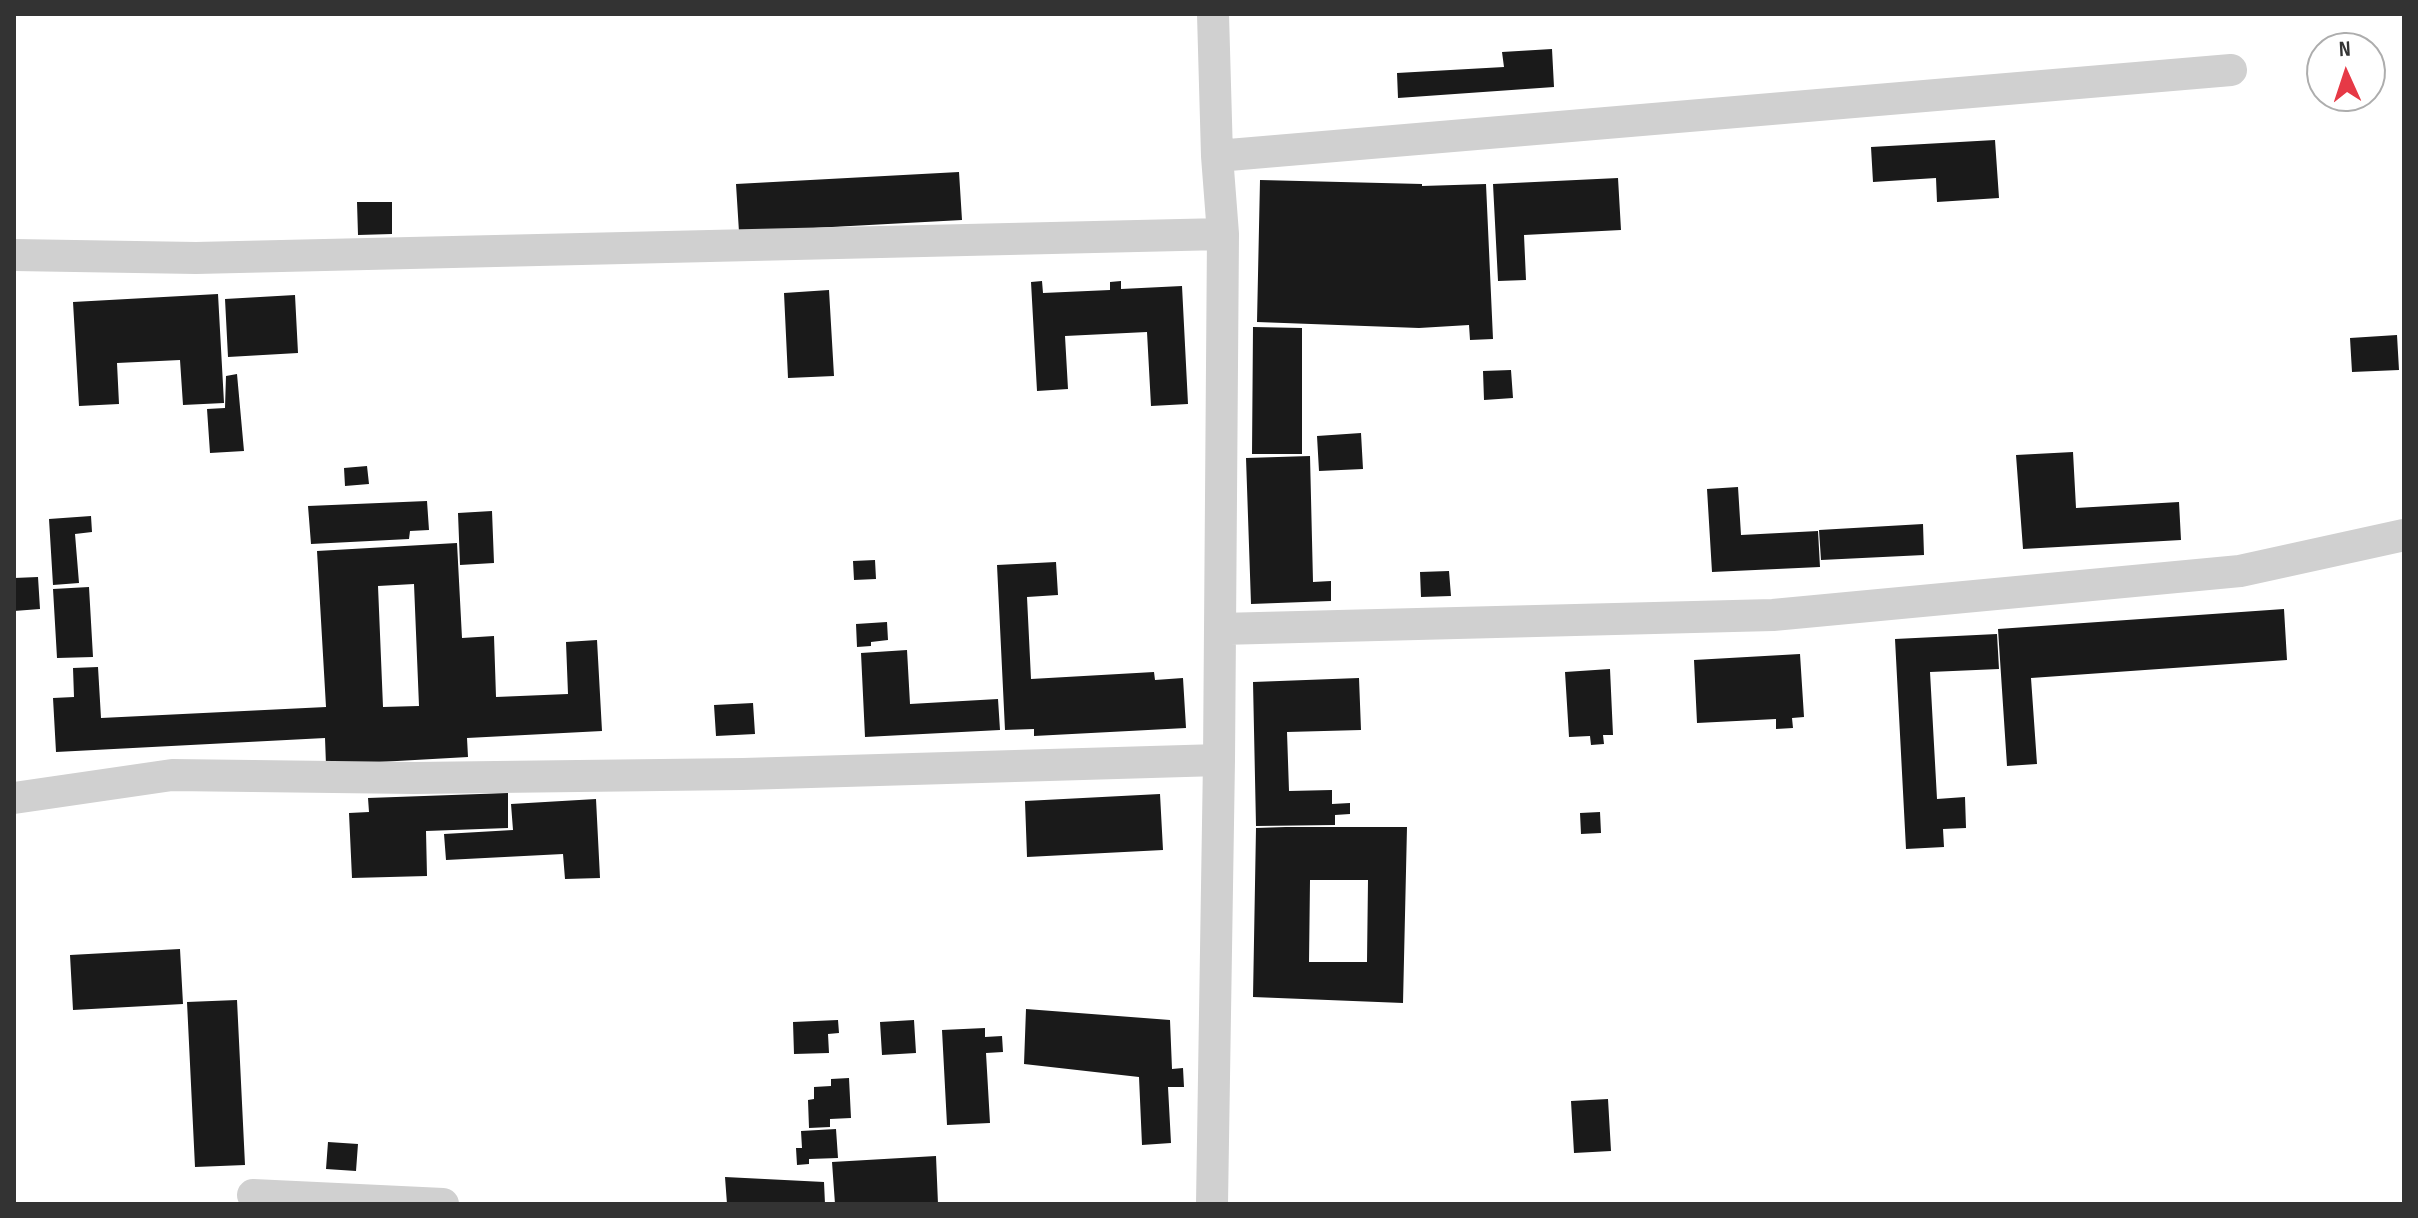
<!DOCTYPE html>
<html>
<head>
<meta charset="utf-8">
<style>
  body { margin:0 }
  #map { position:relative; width:2418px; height:1218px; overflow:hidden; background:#fff; font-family:"Sofia Sans Condensed",sans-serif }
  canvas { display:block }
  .frame { position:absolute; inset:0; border:16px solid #333; pointer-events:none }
  .north { position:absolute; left:2306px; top:32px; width:80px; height:80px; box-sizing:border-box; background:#fff; border:2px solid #adadad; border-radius:50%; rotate:357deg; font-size:22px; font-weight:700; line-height:32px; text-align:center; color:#333 }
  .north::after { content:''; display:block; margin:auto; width:28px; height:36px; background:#e63946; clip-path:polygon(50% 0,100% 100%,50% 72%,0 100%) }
</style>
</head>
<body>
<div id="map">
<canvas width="2418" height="1218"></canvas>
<div class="frame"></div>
<div class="north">N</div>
</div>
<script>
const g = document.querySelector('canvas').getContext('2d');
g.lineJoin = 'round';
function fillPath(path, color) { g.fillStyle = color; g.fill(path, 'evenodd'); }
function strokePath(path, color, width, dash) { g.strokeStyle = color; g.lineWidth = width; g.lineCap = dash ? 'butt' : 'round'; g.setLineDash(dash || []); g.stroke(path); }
fillPath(new Path2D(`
  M 1552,49 L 1554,87 L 1398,98 L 1397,73 L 1504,67 L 1502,52 Z
  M 1995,140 L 1999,198 L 1937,202 L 1936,178 L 1873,182 L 1871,147 Z
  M 959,172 L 962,220 L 739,232 L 736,184 Z
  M 1618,178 L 1621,230 L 1524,235 L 1526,280 L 1498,281 L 1493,184 Z
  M 1260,180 L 1422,184 L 1422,186 L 1486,184 L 1493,339 L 1470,340 L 1469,325 L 1419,328 L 1257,322 Z
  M 357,202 L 392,202 L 392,234 L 358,235 Z
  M 1042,281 L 1043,293 L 1110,290 L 1110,282 L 1121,281 L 1121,289 L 1182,286 L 1188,404 L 1151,406 L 1147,332 L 1065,336 L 1068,389 L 1037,391 L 1031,282 Z
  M 829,290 L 834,376 L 788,378 L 784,293 Z
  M 218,294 L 224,403 L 183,405 L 180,360 L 117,363 L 119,404 L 79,406 L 73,302 Z
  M 295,295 L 298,353 L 228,357 L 225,299 Z
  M 1253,327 L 1302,328 L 1302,454 L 1252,454 Z
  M 2397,335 L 2399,370 L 2352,372 L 2350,338 Z
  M 1511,370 L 1513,398 L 1484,400 L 1483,371 Z
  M 237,374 L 244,451 L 210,453 L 207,409 L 225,408 L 226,376 Z
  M 1361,433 L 1363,469 L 1319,471 L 1317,436 Z
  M 2073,452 L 2076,508 L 2179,502 L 2181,540 L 2023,549 L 2016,455 Z
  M 1310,456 L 1313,582 L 1331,581 L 1331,601 L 1251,604 L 1246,458 Z
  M 367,466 L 369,484 L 345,486 L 344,468 Z
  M 1738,487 L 1741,535 L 1818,531 L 1820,567 L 1712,572 L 1707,489 Z
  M 427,501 L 429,530 L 410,531 L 409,539 L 311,544 L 308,506 Z
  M 492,511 L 494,563 L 460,565 L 458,513 Z
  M 91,516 L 92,532 L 75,534 L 79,583 L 53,585 L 49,519 Z
  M 1923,524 L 1924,555 L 1821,560 L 1819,530 Z
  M 457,543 L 462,638 L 494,636 L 496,697 L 568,694 L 566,642 L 597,640 L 602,731 L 467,738 L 468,757 L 326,765 L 325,738 L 56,752 L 53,698 L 74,697 L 73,668 L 98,667 L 101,718 L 326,707 L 317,551 ZM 414,584 L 419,706 L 383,707 L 378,586 Z
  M 875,560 L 876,579 L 854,580 L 853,561 Z
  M 1056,562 L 1058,595 L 1027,597 L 1031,679 L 1154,672 L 1155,680 L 1183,678 L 1186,728 L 1034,736 L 1034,729 L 1005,730 L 997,565 Z
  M 1449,571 L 1451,596 L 1421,597 L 1420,572 Z
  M 38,577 L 40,609 L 14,611 L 14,578 Z
  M 89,587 L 93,657 L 57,658 L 53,589 Z
  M 2284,609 L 2287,660 L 2031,678 L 2037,764 L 2007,766 L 1998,629 Z
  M 887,622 L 888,640 L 871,642 L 871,646 L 857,647 L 856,624 Z
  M 1997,634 L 1999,669 L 1930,672 L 1937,799 L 1965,797 L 1966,828 L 1943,829 L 1944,847 L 1906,849 L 1895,639 Z
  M 907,650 L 910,704 L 998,699 L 1000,730 L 865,737 L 861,653 Z
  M 1800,654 L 1804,717 L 1792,718 L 1793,728 L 1776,729 L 1776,719 L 1697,723 L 1694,660 Z
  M 1610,669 L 1613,735 L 1603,735 L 1604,744 L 1591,745 L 1590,736 L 1569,737 L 1565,672 Z
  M 1359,678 L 1361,730 L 1287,732 L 1289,791 L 1332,790 L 1332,804 L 1350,803 L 1350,814 L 1335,815 L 1335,825 L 1256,826 L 1253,682 Z
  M 753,703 L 755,734 L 716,736 L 714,705 Z
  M 508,793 L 508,828 L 426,831 L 427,876 L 352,878 L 349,813 L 369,812 L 368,798 Z
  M 1160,794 L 1163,850 L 1027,857 L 1025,801 Z
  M 596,799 L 600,878 L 565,879 L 563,854 L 446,860 L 444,834 L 513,830 L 511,804 Z
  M 1600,812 L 1601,833 L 1581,834 L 1580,813 Z
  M 1286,827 L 1407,827 L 1403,1003 L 1253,997 L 1256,828 ZM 1310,880 L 1368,880 L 1367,962 L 1309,962 Z
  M 180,949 L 183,1004 L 73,1010 L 70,955 Z
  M 237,1000 L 245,1165 L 195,1167 L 187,1002 Z
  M 1026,1009 L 1170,1020 L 1172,1069 L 1183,1068 L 1184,1087 L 1168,1087 L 1171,1143 L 1142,1145 L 1139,1077 L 1024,1064 Z
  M 838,1020 L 839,1033 L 828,1034 L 829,1053 L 794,1054 L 793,1022 Z
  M 914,1020 L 916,1053 L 882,1055 L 880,1022 Z
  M 985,1028 L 985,1037 L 1002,1036 L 1003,1052 L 986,1053 L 990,1123 L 947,1125 L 942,1030 Z
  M 849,1078 L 851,1118 L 830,1119 L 830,1127 L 809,1128 L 808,1100 L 814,1099 L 814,1087 L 831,1086 L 831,1079 Z
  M 1608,1099 L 1611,1151 L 1574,1153 L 1571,1101 Z
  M 836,1129 L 838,1158 L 809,1159 L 809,1164 L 797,1165 L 796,1148 L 802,1148 L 801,1131 Z
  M 328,1142 L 358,1144 L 356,1171 L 326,1169 Z
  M 936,1156 L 938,1204 L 835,1204 L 832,1162 Z
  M 725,1177 L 824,1182 L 825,1204 L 727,1204 Z`), '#1a1a1a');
strokePath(new Path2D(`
  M 1217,156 L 2231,70
  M 14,255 L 196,258 L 1223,234
  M 1220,629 L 1773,615 L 2240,571 L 2404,535
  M 14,798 L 172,775 L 414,778 L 743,774 L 1219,760
  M 253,1195 L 443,1204
  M 1212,1204 L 1219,760 L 1223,234 L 1217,156 L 1213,14`), '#d0d0d0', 32);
</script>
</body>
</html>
